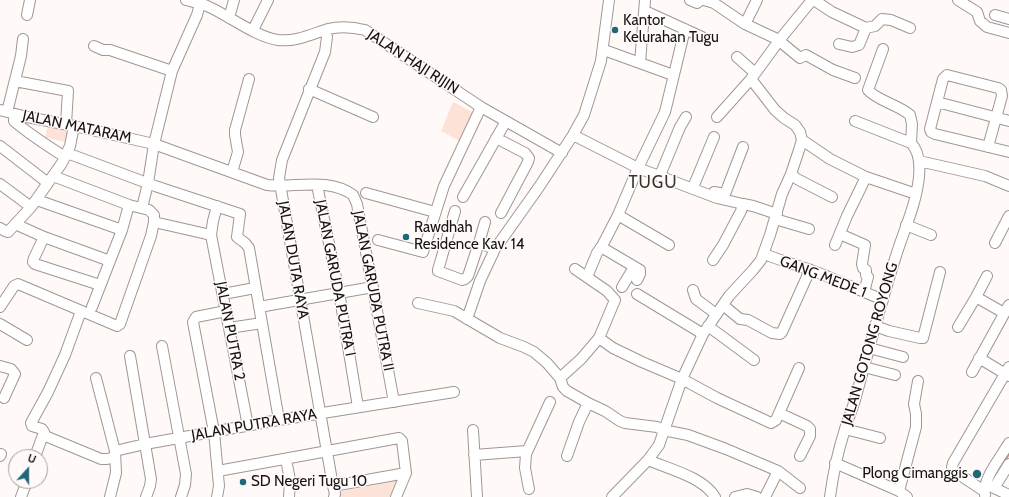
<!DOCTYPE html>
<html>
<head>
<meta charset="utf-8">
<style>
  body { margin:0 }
  #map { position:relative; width:1009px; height:497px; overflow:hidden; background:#fffaf8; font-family:Cabin,sans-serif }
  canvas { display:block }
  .north { position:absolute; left:8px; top:449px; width:40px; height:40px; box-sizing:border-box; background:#fffaf8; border:1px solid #a29e9c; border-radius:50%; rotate:21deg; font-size:11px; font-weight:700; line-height:16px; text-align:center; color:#161312 }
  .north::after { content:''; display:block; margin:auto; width:14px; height:18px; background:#216777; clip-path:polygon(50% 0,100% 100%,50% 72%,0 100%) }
</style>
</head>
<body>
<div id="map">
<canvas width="1009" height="497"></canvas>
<div class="north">U</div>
</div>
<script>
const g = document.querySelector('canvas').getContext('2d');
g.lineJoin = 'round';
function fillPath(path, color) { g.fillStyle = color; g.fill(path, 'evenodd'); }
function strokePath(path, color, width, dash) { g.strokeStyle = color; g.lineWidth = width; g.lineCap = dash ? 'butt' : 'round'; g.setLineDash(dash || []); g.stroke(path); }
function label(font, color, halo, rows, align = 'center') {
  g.font = font + ' Cabin,sans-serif'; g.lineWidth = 3; g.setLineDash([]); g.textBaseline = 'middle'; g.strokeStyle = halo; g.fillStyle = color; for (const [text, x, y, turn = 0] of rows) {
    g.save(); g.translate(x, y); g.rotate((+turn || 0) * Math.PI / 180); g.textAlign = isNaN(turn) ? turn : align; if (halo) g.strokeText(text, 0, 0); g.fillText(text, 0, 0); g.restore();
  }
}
fillPath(new Path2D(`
  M 453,102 L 480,116 L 467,145 L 441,131 Z
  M 48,126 L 68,131 L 65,142 L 45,137 Z
  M 400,480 L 394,497 L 342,497 L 337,495 L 338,492 Z`), '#fde2d8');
strokePath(new Path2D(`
  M 996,476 L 1009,454`), '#d78e70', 2);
const minor = new Path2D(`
  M 186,0 C 193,2 201,3 207,6 C 228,15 256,37 278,40 C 296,42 312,34 328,29 C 340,26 353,27 365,30 L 481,107 L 562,153
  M 690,0 L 697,3 L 701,0
  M 704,0 L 714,3 L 745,24 L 777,39 L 800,58 L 806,55 L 833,70 L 855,78
  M 814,0 L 832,12 L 866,28 L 859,45 L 852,47 L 839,44
  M 958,0 L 977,12 L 980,21 L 987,27 L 1009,33
  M 645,11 L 702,37
  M 27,15 L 30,0
  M 995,15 L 1009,19
  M 229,18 L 234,0
  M 745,24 L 757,0
  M 866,28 L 875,26 L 882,19 L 891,20 L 910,28
  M 253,30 L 268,0
  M 325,30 L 327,37 L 325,52 L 282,160 L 279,178 L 333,486 L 335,494 L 334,497
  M 94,46 L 103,50 L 110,50 L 172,71
  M 883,49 L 868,90 C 876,100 899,105 910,115 L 912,124 L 911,143
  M 604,50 L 673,75
  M 737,57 L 755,73
  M 640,63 L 645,0
  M 15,81 L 68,91 L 66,124
  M 309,89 L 373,117
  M 937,102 L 1009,121
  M 0,110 L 27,117 L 74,126 L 154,144 L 267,185 C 295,188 328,177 353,195 L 357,204 L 394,402
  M 7,112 L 21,56 L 23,39
  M 14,114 L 14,121 C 30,135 48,146 65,157
  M 717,117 L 751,79 L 781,38 L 812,0
  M 573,135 L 638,168 L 717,198 L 743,204
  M 496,138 L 525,153 L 529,158 L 528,162 L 501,213
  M 802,140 L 830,159 L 866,177 L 916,194
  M 0,146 L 48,183
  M 988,147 L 1002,96 L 1001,90 L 998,88 L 947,75 L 943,79 L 930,129 L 931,132 L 935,134 L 1009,152
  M 67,153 L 155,186 L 240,214 L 237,237 L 245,243 L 249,248 L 262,323 L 229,328
  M 919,161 L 985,176 L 1009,186
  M 232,172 L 238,152 L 235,135 L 235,130 L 249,79
  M 661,173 L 680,127 L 686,117
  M 791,174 L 797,179 L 832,197
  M 0,184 L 31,207
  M 317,185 L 339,292 L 358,407
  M 694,185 L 714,137
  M 714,192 L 725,194 L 743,147
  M 366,193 L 435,212
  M 463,197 L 506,121
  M 37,200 L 122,230
  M 217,206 L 213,221 L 211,235 L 248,426
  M 142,208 L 148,183 L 154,144 L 172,71 L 197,15 L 201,0
  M 455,211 L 438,270 L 438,271 L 462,280 L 465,279 L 468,276 L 479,243 L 495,249
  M 618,215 L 669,245
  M 775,219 L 809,229
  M 154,222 L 211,235
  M 15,224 L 44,237 L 110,261
  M 906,225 L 931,235
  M 0,228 L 5,231 L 8,232 L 31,207 L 62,163 L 70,146 L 74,126
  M 840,234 L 865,245 L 862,264 L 863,268 L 866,270 L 866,275 L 868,277 L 864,292
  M 44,237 L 34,258 L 33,262 L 35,264 L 100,285
  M 378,240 L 423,252 L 444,186 L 481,107
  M 479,243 L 485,222
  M 995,243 L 1009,216
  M 835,245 L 847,216 L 866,177
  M 601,247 L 640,270 L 640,274 L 637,280
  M 764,254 C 780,260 795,265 811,270 C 835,279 859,290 883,300
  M 713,260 L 723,245 L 741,211 L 743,204 L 753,206 L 777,214
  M 575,269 L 607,291 L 615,300 L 599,338
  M 987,276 L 976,297 L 1004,313
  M 587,277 L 597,253 L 602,246 L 618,215 L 638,168 L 665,112 L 685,29
  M 622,287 L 634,267
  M 693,290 L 696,299 L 716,314
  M 223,294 L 255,288
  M 637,294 L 703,334
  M 418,303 L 454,311 L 500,338 L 524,347 L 534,352 L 547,363 L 560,378 L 563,387 L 567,391 L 588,403 L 605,411 L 620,421 L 625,423 L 657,427 L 663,430 L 688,435 L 726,449 L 778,471 L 800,488
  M 723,305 L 740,319 L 748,320 L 772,333 L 780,334 L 782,332 L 810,270
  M 0,307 L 14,286 L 18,284 L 117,326 L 120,324 L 151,236 L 154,222 L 154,215 L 149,210 L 129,205 L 53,176
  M 92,307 L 122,230 L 129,205
  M 259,307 L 373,287
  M 467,319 L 480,281 L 495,249 L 539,187 L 573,135 L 584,115 L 601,61 L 609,0
  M 262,323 L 279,420
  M 0,324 L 27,340
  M 708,326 L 754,360
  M 875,326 L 889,331 L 920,338 L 923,338 L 940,272
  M 958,327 L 976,297
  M 162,346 L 186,474 L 185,485 L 181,497
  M 869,348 L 903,357
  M 130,356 L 151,479 L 150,486 L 146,497
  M 979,358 L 1009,376
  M 0,366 L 11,369 L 15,374 L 4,398
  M 864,367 L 895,375
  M 972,372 L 1009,305
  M 96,378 L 115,451 L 116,473 L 110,497
  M 560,378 L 581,359 L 599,338 L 613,348 L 642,362 L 682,379 L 717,398 L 771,423 L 776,420 L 799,368
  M 779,413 L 807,426 L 810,429 L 810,436 L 800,456
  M 845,429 L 880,438
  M 473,430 L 477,497
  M 43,435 L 101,459 L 107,459 L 115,457
  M 115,451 L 145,444 L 279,420 L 454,392
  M 474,455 L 527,451
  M 0,456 L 1,454
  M 567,456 L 579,422 L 588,403
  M 35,457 L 44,432 L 42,429 L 32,426 L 31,423 L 48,392 L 65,355 L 81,311
  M 286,459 L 290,480 L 289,497
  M 648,460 C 669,469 703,477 715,497
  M 835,463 L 899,491 L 907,497
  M 218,471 L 399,438 L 402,441 L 406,473 L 396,497
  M 333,486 L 406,473
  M 992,487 L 994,488 L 1009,464
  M 994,488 L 1009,495
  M 529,489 L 525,468 L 526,454 L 550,402
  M 899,491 L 916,427 L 916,414 L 914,404 L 918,381
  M 984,491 L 954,471 L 952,467 L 953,463 L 1009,367
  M 985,495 C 982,479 1001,457 1009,443
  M 21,497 L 27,481
  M 217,497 L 219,486 L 214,432 L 193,322 L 196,317 L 226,311
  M 612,497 L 648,460 L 659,445 L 682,379 L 703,334 L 729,296 L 753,270 L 761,260 L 770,235 L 782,194 L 791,174 L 799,150 L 802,140 L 800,132 L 795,125 L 784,118 L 775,110 L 751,79
  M 735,497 L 747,494 L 757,497
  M 765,497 L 778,471
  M 830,497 C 833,474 838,451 845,429 C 848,419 852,410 855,400 C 868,353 880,306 895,259 C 903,232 916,206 919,177 C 920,166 919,151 911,143 L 855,121`);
strokePath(minor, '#9f9794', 12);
strokePath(minor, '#fff', 10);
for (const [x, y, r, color] of [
  [615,30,4,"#216777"],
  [406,237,4,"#216777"],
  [977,474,5,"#216777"],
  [243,482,4,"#216777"]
]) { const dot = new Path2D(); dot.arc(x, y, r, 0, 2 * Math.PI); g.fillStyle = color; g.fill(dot); strokePath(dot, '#fffaf8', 1.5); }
label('15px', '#161312', '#fffaf8', [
  ["Kantor",623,21],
  ["Kelurahan Tugu",623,38],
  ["Rawdhah",414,228],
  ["Residence Kav. 14",414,245],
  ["Plong Cimanggis",968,474,"right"],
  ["SD Negeri Tugu 10",251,482]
], 'left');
label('15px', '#161312', '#fffaf8', [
  ["JALAN HAJI RIJIN",413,62,33],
  ["JALAN MATARAM",77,127,12],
  ["JALAN DUTA RAYA",293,260,80],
  ["GANG MEDE 1",823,277,21],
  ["JALAN GARUDA PUTRA I",335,278,79],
  ["JALAN GARUDA PUTRA II",373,291,79],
  ["JALAN PUTRA 2",230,331,79],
  ["JALAN GOTONG ROYONG",870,344,-74],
  ["JALAN PUTRA RAYA",254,425,-10]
]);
g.letterSpacing = '1px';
label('17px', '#38322f', '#fffaf8', [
  ["TUGU",653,183]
]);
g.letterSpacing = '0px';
</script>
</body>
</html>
